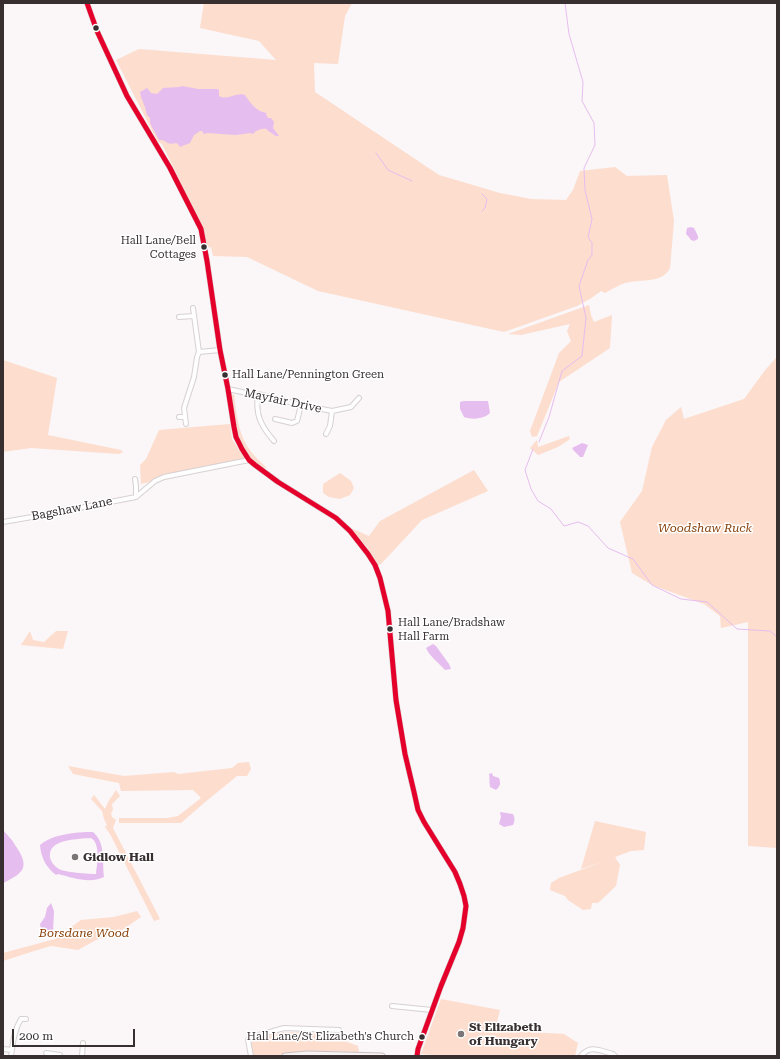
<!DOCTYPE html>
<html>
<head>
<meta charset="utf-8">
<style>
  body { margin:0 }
  #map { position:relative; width:780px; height:1059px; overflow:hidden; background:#fbf6f7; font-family:"Roboto Serif",serif }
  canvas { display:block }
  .frame { position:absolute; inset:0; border:4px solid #382f31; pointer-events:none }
  .scale { position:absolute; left:12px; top:1029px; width:123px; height:18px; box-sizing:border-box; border:2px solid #382f31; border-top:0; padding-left:5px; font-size:12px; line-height:14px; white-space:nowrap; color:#382f31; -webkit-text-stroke:3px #fff; paint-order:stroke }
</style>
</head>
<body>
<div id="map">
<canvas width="780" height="1059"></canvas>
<div class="frame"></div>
<div class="scale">200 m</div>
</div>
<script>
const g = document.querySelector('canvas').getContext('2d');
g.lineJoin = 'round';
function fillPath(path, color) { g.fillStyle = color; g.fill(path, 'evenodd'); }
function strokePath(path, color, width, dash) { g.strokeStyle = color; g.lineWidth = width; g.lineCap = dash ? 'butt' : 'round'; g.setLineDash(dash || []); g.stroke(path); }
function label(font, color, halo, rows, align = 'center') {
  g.font = font + ' "Roboto Serif",serif'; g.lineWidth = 3; g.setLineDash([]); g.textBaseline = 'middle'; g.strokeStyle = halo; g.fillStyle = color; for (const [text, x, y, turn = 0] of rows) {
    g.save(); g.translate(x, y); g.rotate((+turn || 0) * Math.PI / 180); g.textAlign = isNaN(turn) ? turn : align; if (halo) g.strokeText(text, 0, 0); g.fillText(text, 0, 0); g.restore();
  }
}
fillPath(new Path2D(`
  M 204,3 L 352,3 L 345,16 L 338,64 L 314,63 L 315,92 L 439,175 L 500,193 L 531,199 L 566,200 L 573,190 L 580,171 L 615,167 L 627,176 L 667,175 L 674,221 L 670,268 C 663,283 644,279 630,282 C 622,283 612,289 605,293 L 601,291 L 590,299 L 577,306 L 504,332 L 318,291 L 247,257 L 213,256 L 211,247 L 207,248 L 204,231 L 200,222 L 162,144 L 158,142 L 116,60 L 139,49 L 276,60 L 259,41 L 200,28 Z
  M 589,305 L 591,315 L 594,322 L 612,315 L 610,348 L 559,382 L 537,436 L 532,437 L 530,431 L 559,353 L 571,341 L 567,331 L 570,324 L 521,335 L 508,334 Z
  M 777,357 L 777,848 L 748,846 L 748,622 L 721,628 L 720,616 L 704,604 L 652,585 L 632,573 L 620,522 L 642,491 L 652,447 L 666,420 L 681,407 L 684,419 L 744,399 L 766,369 Z
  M 3,360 L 57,378 L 48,435 L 121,450 L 123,452 L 119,454 L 31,448 L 3,452 Z
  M 234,394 C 236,411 238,431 247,446 C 252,454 259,461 266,467 L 264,470 C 259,466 254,462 250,457 C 236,441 234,418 231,398 L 231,396 Z
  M 230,424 L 232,439 L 245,459 L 163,476 L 150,482 L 141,484 L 140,465 L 146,459 L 159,430 Z
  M 569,436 L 570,439 L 558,447 L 538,455 L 530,448 L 537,440 L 538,447 Z
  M 474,470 L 488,491 L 422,520 L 381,564 L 377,566 L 367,547 L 351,530 L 353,529 L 369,536 L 380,521 Z
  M 340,473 L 351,481 L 354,488 L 350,495 L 340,499 L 329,497 L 323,493 L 323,484 Z
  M 30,631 L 33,640 L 44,642 L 56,631 L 68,631 L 63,649 L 21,645 Z
  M 249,762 L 251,769 L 247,776 L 237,776 L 204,803 L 181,823 L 119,823 L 119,818 L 168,818 L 178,816 L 201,798 L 193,790 L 121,791 L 119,783 L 73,774 L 68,766 L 124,776 L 174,772 L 178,774 L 232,768 L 238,763 Z
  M 116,790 L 120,796 L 112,804 L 113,810 L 111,813 L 112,817 L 116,820 L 113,828 L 160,919 L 154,921 L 110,834 L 105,827 L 107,825 L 104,819 L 102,811 L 91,799 L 94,795 L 105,809 L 108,802 Z
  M 595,821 L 646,832 L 644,850 L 631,851 L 615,857 L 620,865 L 616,886 L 598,903 L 592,903 L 591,909 L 583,910 L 568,900 L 565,896 L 550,890 L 551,883 L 559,878 L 605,861 L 581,869 Z
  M 137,911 L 141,917 L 119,932 L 96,940 L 78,950 L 51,946 L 34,951 L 3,961 L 3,953 L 55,939 L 81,920 L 114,917 Z
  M 441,999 L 500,1010 L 495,1030 L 564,1034 L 578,1043 L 575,1056 L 445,1056 L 421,1054 Z
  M 283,1032 L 335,1033 L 339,1039 C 346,1041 352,1044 358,1046 L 359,1052 L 325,1051 L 292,1053 L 274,1056 L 254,1056 L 251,1045 L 252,1041 Z`), '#fcddce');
fillPath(new Path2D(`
  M 182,86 L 198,89 L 217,89 L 219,90 L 219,96 C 228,101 236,92 245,95 C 250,103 257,112 267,113 L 266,114 L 268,118 L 271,118 L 274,122 L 273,128 L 279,136 L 276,136 L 267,130 L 267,129 C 262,128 256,130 253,134 L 250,133 L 236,135 L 207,133 L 204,134 L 202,131 L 200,131 L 194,135 L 190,143 L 182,146 L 181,147 L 179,146 L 178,144 L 176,143 C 167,146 166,139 159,140 L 150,123 L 150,118 L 147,115 L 145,107 L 141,97 L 140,92 L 147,88 L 151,93 L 157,94 L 163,88 L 179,87 Z
  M 691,227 L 694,228 L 698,236 L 698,239 L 694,241 L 691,240 L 688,236 L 686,234 L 687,228 Z
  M 464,401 L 488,401 L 490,413 C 484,419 472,420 464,417 L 460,409 L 460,402 Z
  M 582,443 L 588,445 L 583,457 L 580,457 C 577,453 574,452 572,448 Z
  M 433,644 L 436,646 L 449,664 L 451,669 L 445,670 C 439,663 430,657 426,648 Z
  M 492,773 L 493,776 L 499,778 C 501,784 500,786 496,790 L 490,787 C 489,782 490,779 489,774 Z
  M 500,812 L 513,814 C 515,818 515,821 513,825 L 504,827 L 499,824 L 501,817 Z
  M 3,830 C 7,835 12,839 15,845 C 30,866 25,873 3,883 Z
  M 93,832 C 106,843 102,862 104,877 C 89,884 74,878 58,874 L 56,875 C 46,867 41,858 40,845 C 53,834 76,832 93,832 ZM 91,838 C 101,844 97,864 96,874 C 90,874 62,872 59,869 C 54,866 49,860 50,854 C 51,839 79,839 91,838 Z
  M 51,903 L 54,911 L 53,932 L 47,935 L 42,935 L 40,924 L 45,917 L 47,908 Z`), '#e6bdef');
strokePath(new Path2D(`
  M 376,153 L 388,170 L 412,181
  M 482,211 L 485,208 L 487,199 L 482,194
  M 539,442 L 549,417 L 562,371 L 582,356 L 586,318 L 579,286 L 588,260 L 592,255 L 592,243 L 588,237 L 592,219 L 585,190 L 584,168 L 595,145 L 594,123 L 582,101 L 583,82 L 569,34 L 565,3
  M 533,449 L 525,470 L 531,489 L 538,501 L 551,509 L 564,526 L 578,522 L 588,526 L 608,548 L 633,559 L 652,585 L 681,599 L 707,602 L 737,629 L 770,631 L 777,637`), '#e6bdef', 1);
const minor = new Path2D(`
  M 87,3 L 97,31 L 127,96 L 170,168 L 201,229 L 207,261 L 220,350 L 228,389 L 234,427 L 236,437 L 242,449 L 249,460 L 255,465 L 278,482 L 336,518 L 350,531 L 368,554 L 375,565 L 380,578 L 388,611 L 396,700 L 405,754 L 414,792 L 418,810 L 424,822 L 455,872 L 460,884 L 464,896 L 466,906 L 463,928 L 459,942 L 441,986 L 418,1049 L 417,1056
  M 179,317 L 194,316
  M 199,352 L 220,350
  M 228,389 L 251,394 L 258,394 L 301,405 L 332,411 L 351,407 L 359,398
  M 258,394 C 255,415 261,426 274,441
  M 179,417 L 185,417
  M 275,419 L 292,423 L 297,421 L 301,405
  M 186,424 L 184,408 L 194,377 L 197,357 L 199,352 L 193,308
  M 326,434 L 330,426 L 332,411
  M 135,479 L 136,486 L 136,497
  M 3,522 L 32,517 L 136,497 L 155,481 L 164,477 L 249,460
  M 392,1006 L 432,1010
  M 3,1049 L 12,1050
  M 46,1053 L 60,1055
  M 11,1056 C 13,1043 14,1030 21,1019 L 26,1019
  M 82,1056 L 83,1043
  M 251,1056 L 248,1040 L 252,1037 L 284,1028 L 339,1030
  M 581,1056 C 590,1044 601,1051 613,1054 L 615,1056`);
const major = new Path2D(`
  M 285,1056 L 307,1054 L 382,1056`);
strokePath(minor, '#d7d1d2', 6);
strokePath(major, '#cbc0bf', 7);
strokePath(minor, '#fefefe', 4);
strokePath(major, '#f8f3f2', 5);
strokePath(new Path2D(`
  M 87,3 L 97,31 L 127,96 L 170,168 L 201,229 L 207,261 L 220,350 L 228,389 L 234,427 L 236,437 L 242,449 L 249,460 L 255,465 L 278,482 L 336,518 L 350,531 L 368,554 L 375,565 L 380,578 L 388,611 L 396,700 L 405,754 L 414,792 L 418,810 L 424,822 L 455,872 L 460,884 L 464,896 L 466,906 L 463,928 L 459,942 L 441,986 L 418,1049 L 417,1056`), '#e4002b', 5);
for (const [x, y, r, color] of [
  [96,28,3.5,"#382f31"],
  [204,247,3.5,"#382f31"],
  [225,375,3.5,"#382f31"],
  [390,629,3.5,"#382f31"],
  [75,857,4,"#7c7576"],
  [461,1034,4,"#7c7576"],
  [422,1037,3.5,"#382f31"]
]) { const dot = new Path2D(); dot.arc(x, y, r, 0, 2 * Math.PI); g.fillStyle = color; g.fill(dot); strokePath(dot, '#fff', 1.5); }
label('11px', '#382f31', '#fff', [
  ["Hall Lane/Bell",196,241],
  ["Cottages",196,255],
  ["Hall Lane/Pennington Green",232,375,"left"],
  ["Hall Lane/Bradshaw",398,623,"left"],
  ["Hall Farm",398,637,"left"],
  ["Hall Lane/St Elizabeth's Church",414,1037]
], 'right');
label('12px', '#382f31', '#fff', [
  ["Mayfair Drive",283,401,12],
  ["Bagshaw Lane",72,509,-11]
]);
label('italic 12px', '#894009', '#fff', [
  ["Woodshaw Ruck",705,528],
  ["Borsdane Wood",84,933]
]);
label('bold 12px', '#382f31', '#fff', [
  ["Gidlow Hall",83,857],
  ["St Elizabeth",469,1027],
  ["of Hungary",469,1041]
], 'left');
</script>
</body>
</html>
